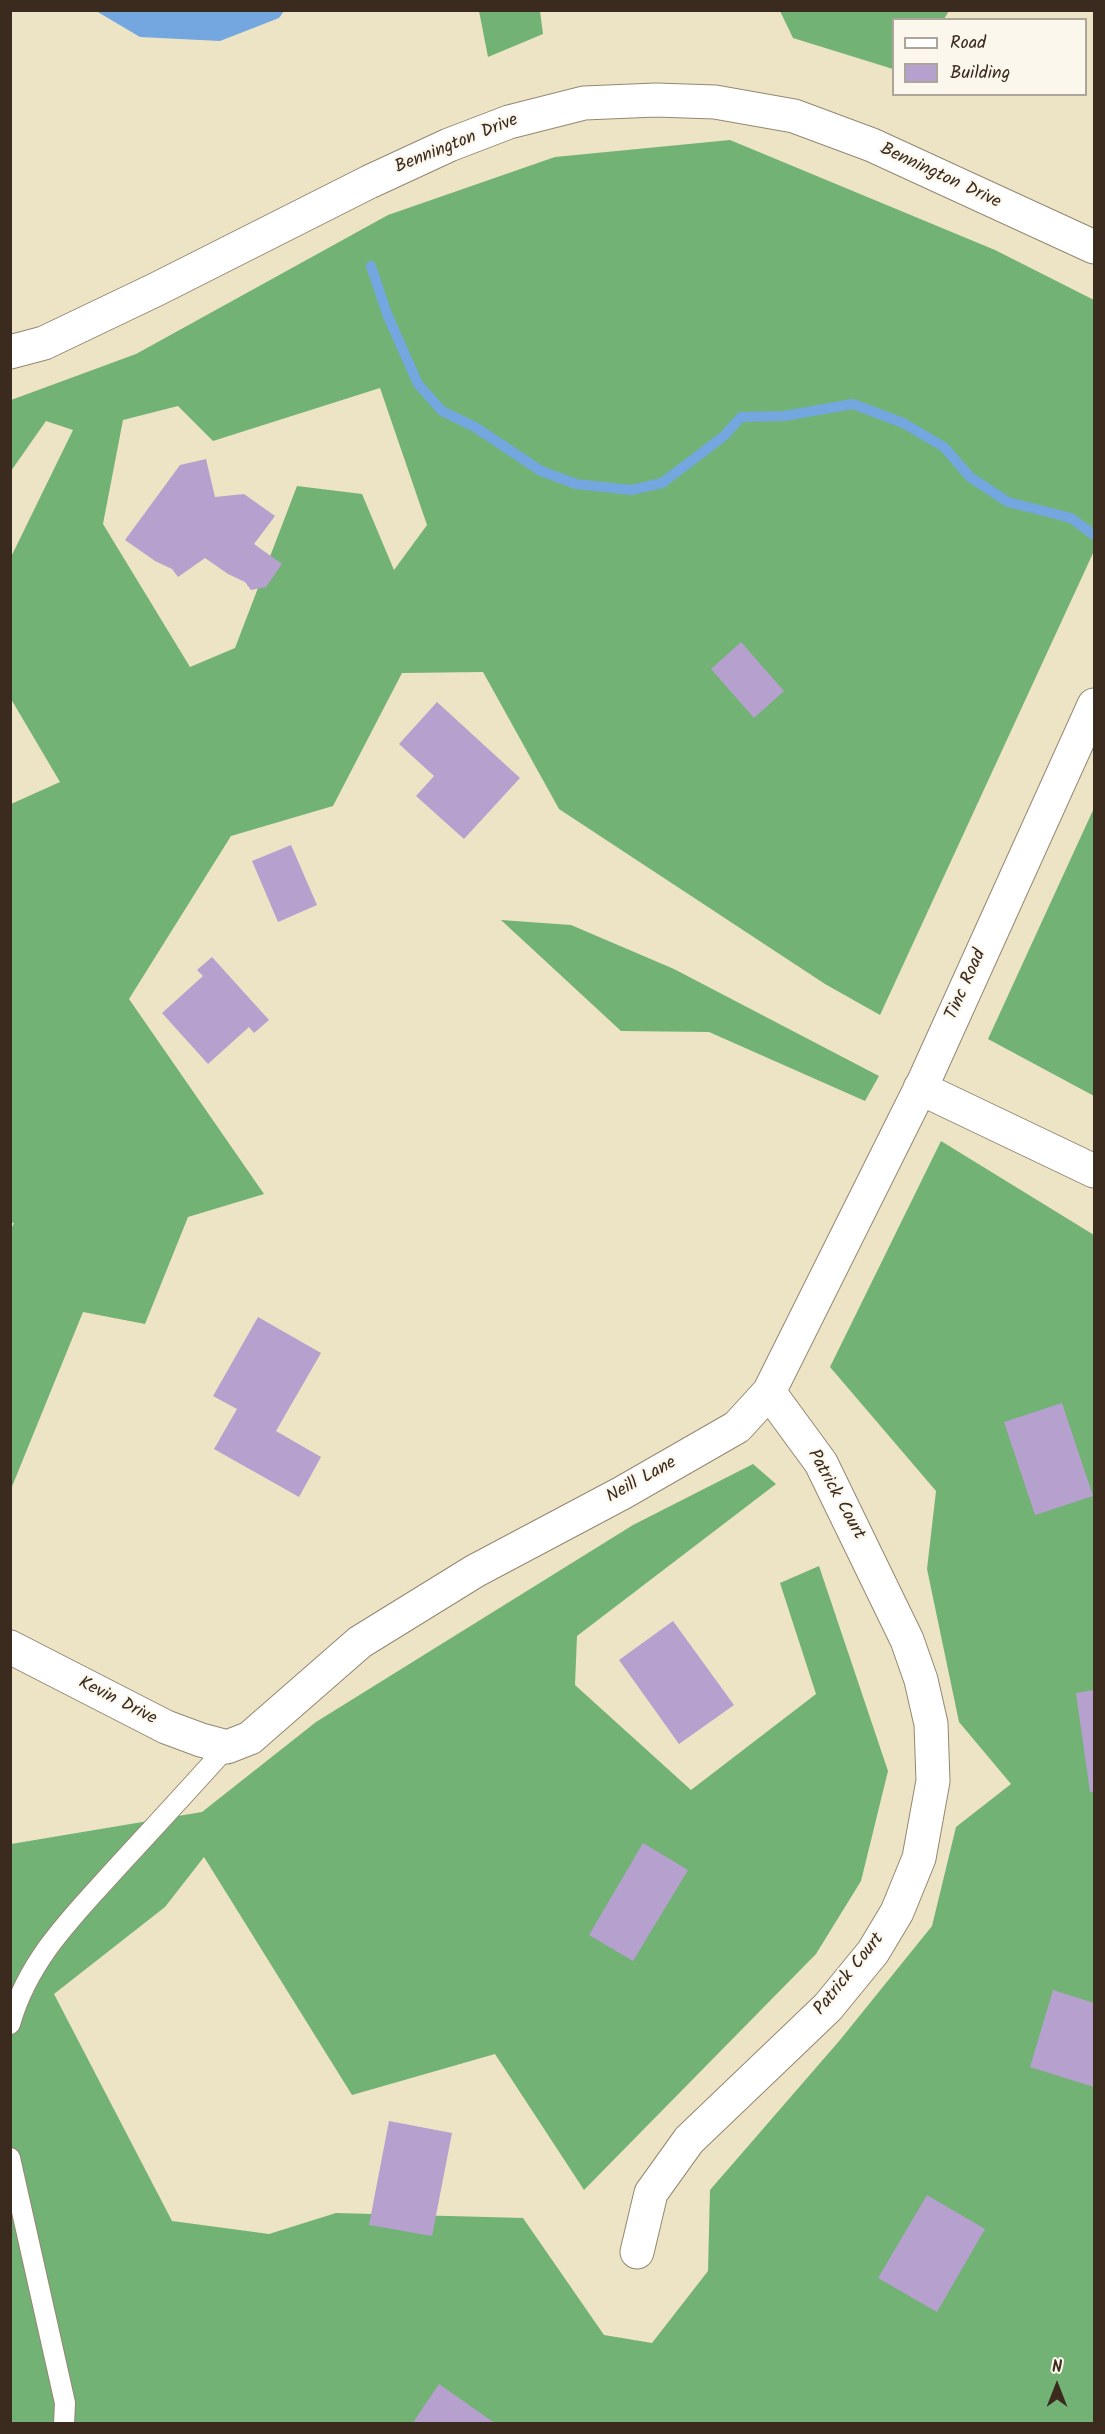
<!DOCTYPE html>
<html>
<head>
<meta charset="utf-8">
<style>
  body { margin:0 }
  #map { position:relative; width:1105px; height:2434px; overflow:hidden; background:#ede4c5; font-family:Kalam,sans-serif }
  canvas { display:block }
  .frame { position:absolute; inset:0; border:12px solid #3b2a1e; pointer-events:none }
  .legend { position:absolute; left:892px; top:18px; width:195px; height:78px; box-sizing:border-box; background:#fbf7ec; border:2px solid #aea59a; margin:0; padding:8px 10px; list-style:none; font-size:18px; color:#3b2a1e }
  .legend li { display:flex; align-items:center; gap:12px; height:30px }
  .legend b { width:30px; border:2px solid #aea59a }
  .north { position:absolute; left:1027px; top:2356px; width:60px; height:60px; -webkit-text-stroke:4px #fbf7ec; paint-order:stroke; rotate:0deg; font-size:16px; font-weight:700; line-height:24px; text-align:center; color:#3b2a1e }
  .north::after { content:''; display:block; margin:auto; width:21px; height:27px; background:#3b2a1e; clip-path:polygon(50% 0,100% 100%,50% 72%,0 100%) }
</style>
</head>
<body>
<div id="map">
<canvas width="1105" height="2434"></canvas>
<div class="frame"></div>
<ul class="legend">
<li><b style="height:8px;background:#fff"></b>Road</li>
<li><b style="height:16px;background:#b6a0ce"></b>Building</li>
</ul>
<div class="north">N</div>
</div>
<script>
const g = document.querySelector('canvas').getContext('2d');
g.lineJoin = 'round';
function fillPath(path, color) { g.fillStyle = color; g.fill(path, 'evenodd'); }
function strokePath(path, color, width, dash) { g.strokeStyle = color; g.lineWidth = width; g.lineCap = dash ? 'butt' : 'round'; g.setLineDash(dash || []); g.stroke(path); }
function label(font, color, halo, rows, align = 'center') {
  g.font = font + ' Kalam,sans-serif'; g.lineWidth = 4.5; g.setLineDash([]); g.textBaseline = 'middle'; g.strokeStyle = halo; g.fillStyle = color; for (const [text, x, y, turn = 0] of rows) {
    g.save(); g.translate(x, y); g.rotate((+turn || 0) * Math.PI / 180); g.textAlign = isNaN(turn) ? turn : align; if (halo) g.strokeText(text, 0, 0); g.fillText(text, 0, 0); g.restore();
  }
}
fillPath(new Path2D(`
  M 479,11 L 540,11 L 543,34 L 488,57 Z
  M 780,11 L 949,11 L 944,19 L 894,20 L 893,69 L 793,38 Z
  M 730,140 L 995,250 L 1094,300 L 1094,551 L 880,1015 L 825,984 L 559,809 L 483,672 L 402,673 L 333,806 L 231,836 L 129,999 L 264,1194 L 188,1217 L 145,1324 L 83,1312 L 11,1489 L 10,1231 L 14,1223 L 10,1222 L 11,804 L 60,782 L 11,699 L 11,557 L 73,430 L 46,421 L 11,471 L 11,400 L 136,354 L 388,215 L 555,157 ZM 380,388 L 427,525 L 394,570 L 362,494 L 297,486 L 235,648 L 190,667 L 103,524 L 123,420 L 178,406 L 213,441 Z
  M 1094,808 L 1094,1096 L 988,1039 Z
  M 501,920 L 571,925 L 674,969 L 879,1076 L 865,1101 L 709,1032 L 621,1031 Z
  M 941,1141 L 1094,1235 L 1094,2423 L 11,2424 L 11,1844 L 202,1812 L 316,1722 L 633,1525 L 753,1464 L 776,1484 L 577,1636 L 575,1685 L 691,1790 L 816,1694 L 780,1583 L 819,1566 L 888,1771 L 861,1881 L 816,1954 L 584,2190 L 495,2054 L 352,2095 L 204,1857 L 165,1907 L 54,1994 L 172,2221 L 269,2234 L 336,2213 L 523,2218 L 604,2335 L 652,2343 L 708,2271 L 710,2190 L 840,2040 L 932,1926 L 956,1827 L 1011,1784 L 959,1722 L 927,1569 L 936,1491 L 830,1367 Z`), '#72b275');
fillPath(new Path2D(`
  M 96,11 L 284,11 L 279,18 L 220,41 L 140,37 Z`), '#74a7e0');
strokePath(new Path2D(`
  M 371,266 L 387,314 L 418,384 L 442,411 L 475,427 L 541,471 L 576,484 L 631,490 L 662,483 L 724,436 L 741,417 L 784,416 L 853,404 L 903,423 L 944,447 L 970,477 L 1008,502 L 1071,518 L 1094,535`), '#74a7e0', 10);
fillPath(new Path2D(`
  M 206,459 L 215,497 L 244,494 L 275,516 L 254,544 L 282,564 L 266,587 L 251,590 L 245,582 L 228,574 L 205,558 L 178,577 L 172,569 L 155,561 L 125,540 L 180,465 Z
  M 741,642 L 784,691 L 754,718 L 711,669 Z
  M 437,702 L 520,778 L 464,839 L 416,796 L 434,776 L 399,744 Z
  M 291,845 L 317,905 L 278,922 L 252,861 Z
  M 212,957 L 269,1020 L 254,1033 L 249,1027 L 208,1064 L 162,1013 L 203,976 L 197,970 Z
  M 258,1317 L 321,1353 L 276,1431 L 321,1457 L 299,1497 L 214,1449 L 237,1409 L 213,1396 Z
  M 1062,1403 L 1093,1496 L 1035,1515 L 1004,1422 Z
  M 673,1621 L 734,1705 L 679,1744 L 619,1660 Z
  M 1094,1690 L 1094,1792 L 1090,1792 L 1076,1693 Z
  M 643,1843 L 688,1870 L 633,1961 L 589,1935 Z
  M 1053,1990 L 1094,2003 L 1094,2087 L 1030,2067 Z
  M 389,2121 L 452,2133 L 432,2236 L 369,2225 Z
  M 927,2195 L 985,2229 L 937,2312 L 878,2278 Z
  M 439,2384 L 496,2424 L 412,2424 Z`), '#b6a0ce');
const lane = new Path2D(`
  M 10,2024 C 29,1957 76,1913 121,1863 C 157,1824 192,1786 227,1747
  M 10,2158 L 65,2403 L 64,2424`);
const street = new Path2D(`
  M 10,352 L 44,343 L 157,289 L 369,182 L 449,145 L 509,122 L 584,103 L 656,100 L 715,102 L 794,116 L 872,145 L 1094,247
  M 920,1088 L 1094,1171
  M 10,1647 L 166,1727 L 201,1740 L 227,1747 L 250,1738 L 360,1642 L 475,1571 L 622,1493 L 737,1427 L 769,1392 L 925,1079 L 1094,705
  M 637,2252 L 651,2193 L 689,2140 L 828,2007 L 873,1952 L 897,1912 L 919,1858 L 933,1781 L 931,1724 L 921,1680 L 907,1640 L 821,1463 L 769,1392`);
strokePath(lane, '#948772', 22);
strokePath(street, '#948772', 35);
strokePath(lane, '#fff', 20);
strokePath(street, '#fff', 33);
label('18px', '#3b2a1e', '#fbf7ec', [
  ["Bennington Drive",457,145,-22],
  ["Bennington Drive",940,177,25],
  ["Tinc Road",967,985,-66],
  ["Neill Lane",642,1481,-29],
  ["Patrick Court",835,1495,61],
  ["Kevin Drive",117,1702,27],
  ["Patrick Court",850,1975,-51]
]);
</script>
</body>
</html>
